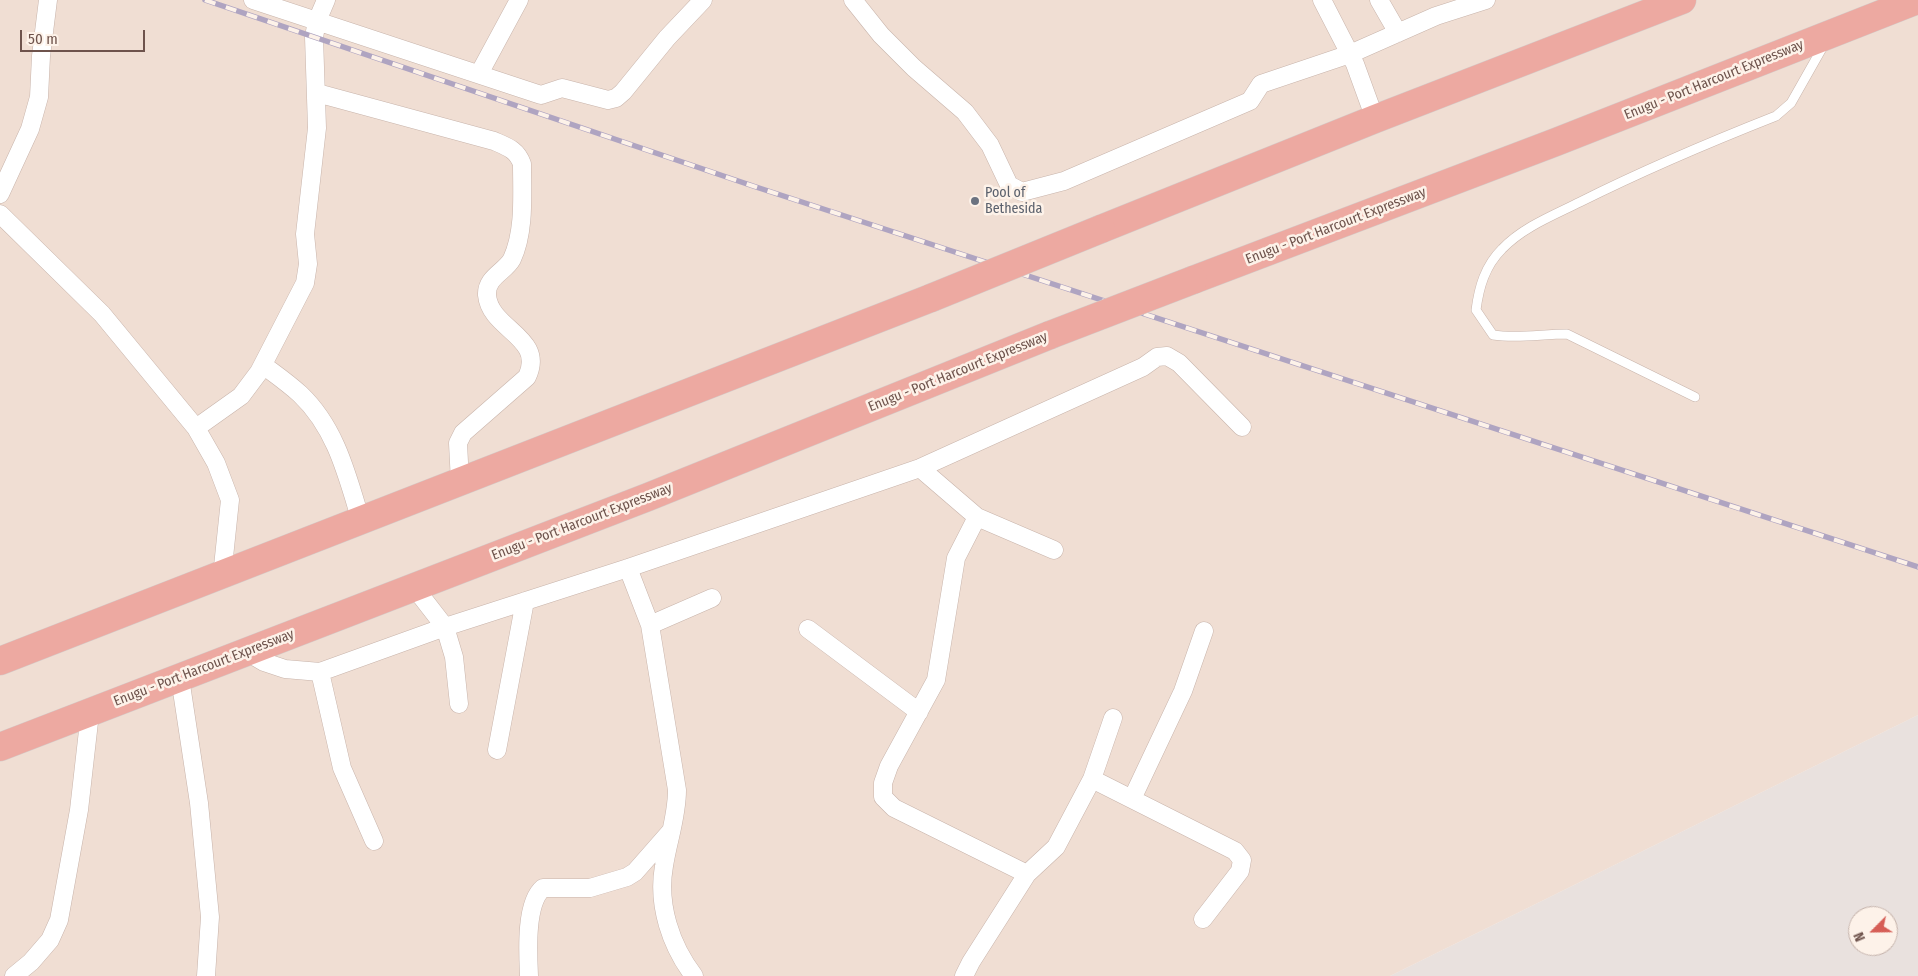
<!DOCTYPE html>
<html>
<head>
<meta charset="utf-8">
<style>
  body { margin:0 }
  #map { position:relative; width:1918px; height:976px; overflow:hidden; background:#f9ede4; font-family:"Fira Sans Condensed",sans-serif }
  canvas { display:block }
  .north { position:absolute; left:1848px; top:906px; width:50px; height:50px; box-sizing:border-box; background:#fdf2e9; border:1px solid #c4b2aa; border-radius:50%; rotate:247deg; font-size:14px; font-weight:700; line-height:20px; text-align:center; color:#6e534c }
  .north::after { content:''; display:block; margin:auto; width:18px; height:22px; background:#d65e56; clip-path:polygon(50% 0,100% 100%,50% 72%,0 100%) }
  .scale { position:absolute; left:20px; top:30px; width:125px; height:22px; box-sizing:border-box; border:2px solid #6e534c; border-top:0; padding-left:6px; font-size:15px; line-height:18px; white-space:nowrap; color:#6e534c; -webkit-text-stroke:4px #fdf2e9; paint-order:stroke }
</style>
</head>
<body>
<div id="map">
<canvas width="1918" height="976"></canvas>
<div class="north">N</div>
<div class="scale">50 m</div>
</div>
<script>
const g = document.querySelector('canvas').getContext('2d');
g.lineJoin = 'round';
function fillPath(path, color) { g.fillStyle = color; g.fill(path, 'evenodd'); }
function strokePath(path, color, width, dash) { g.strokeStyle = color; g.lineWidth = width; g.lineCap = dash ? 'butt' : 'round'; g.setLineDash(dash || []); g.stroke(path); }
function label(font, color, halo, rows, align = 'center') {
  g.font = font + ' "Fira Sans Condensed",sans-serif'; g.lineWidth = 5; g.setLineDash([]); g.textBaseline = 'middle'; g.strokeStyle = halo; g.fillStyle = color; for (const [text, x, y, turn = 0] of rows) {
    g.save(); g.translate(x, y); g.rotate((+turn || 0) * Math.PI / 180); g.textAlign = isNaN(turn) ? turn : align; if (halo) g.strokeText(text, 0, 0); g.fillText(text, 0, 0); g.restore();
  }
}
fillPath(new Path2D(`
  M 0,0 L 1918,0 L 1918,715 L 1390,976 L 0,976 Z`), '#f0ded3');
fillPath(new Path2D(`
  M 1918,715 L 1918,976 L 1390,976 ZM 1858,916 L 1888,916 L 1888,946 L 1858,946 Z`), '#e9e1de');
const lane = new Path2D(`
  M 1695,397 L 1567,334 C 1542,334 1518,339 1493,335 L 1476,310 C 1479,287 1485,266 1502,249 C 1523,227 1554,215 1580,202 C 1644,170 1710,142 1776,116 L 1791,103 L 1825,43`);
const street = new Path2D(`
  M 253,0 L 541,95 L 562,88 L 608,100 L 616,98 L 623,92 L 667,38 L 703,0
  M 853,0 L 881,35 L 914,68 L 965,112 L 990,145 L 1009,185 L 1022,192 L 1064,181 L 1250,101 L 1261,84 L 1350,54 L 1436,16 L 1486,0
  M 1322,0 L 1355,64 L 1375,119
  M 1379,0 L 1398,33
  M 479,74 L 519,0
  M 317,93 L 494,141 C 508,147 517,150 522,164 C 522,194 525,231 512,259 C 505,272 486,277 487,295 C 490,330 546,337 527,377 L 463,433 L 458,443 L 460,482
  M 0,194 L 30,129 L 39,97 L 41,56 L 48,0
  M 0,214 L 102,314 L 196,428 L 216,463 L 230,500 L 222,576
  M 263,365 C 275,374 288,383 300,394 C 336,428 347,475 361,521
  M 196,428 L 241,396 L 259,372 L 305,283 L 308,264 L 305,234 L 317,128 L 314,37 L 317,21 L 326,0
  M 920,468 L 977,517 L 1054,550
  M 977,517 L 956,558 L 936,680 L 889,766 L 883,783 L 883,797 L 894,808 L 1027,874
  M 628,568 L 650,625 L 677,790 C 677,817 668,840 664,866 C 657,905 671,946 694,976
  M 414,587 L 445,627 L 454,657 L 459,704
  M 650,625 L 712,598
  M 808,629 L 919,712
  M 247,652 L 264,662 L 285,669 L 320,672 L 445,627 L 628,568 L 920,468 L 1143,367 L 1157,357 L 1167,356 L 1179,363 L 1242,427
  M 320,672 L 342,768 L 374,841
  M 180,678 L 199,803 L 210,917 L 206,976
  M 497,750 L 525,601
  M 1092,779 L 1235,851 L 1242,860 L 1240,871 L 1203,919
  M 1132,799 L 1183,691 L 1204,631
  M 14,976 L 31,962 L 50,940 L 59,920 L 79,810 L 90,713
  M 529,976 C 528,953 525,903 543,888 L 590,888 L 627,877 L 635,872 L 671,831
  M 964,976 L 971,962 L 1027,874 L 1056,847 L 1092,779 L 1113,718`);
const highway = new Path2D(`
  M 1101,229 L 1375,119 L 1682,0
  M 1193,280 L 1556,142 L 1917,0
  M 0,661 L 931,298
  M 0,747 L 648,497 L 1050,335`);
strokePath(lane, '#c8b4ab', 10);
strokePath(street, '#c8b4ab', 19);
strokePath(highway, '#d4cbc9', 29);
strokePath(lane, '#fff', 9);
strokePath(street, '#fff', 18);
strokePath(highway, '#eda9a1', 28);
const rail = new Path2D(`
  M 205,0 L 753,186 L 1918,567`);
strokePath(rail, '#afa4c1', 5.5);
strokePath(rail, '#fdf2e9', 4, [11]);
const highwayBridge = new Path2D(`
  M 931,298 L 1101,229
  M 1050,335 L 1193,280`);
strokePath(highwayBridge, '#d4cbc9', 29, []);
strokePath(highwayBridge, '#eda9a1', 28);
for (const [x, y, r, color] of [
  [975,201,5,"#6b7280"]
]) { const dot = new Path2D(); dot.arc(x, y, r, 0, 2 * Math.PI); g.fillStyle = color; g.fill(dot); strokePath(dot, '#fdf2e9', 2); }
label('14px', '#6e534c', '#fdf2e9', [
  ["Enugu - Port Harcourt Expressway",1714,80,-22],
  ["Enugu - Port Harcourt Expressway",1336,226,-21],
  ["Enugu - Port Harcourt Expressway",958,372,-22],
  ["Enugu - Port Harcourt Expressway",582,522,-21],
  ["Enugu - Port Harcourt Expressway",204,668,-21]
]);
label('14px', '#5b616d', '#fdf2e9', [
  ["Pool of",985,193],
  ["Bethesida",985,209]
], 'left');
</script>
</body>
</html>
